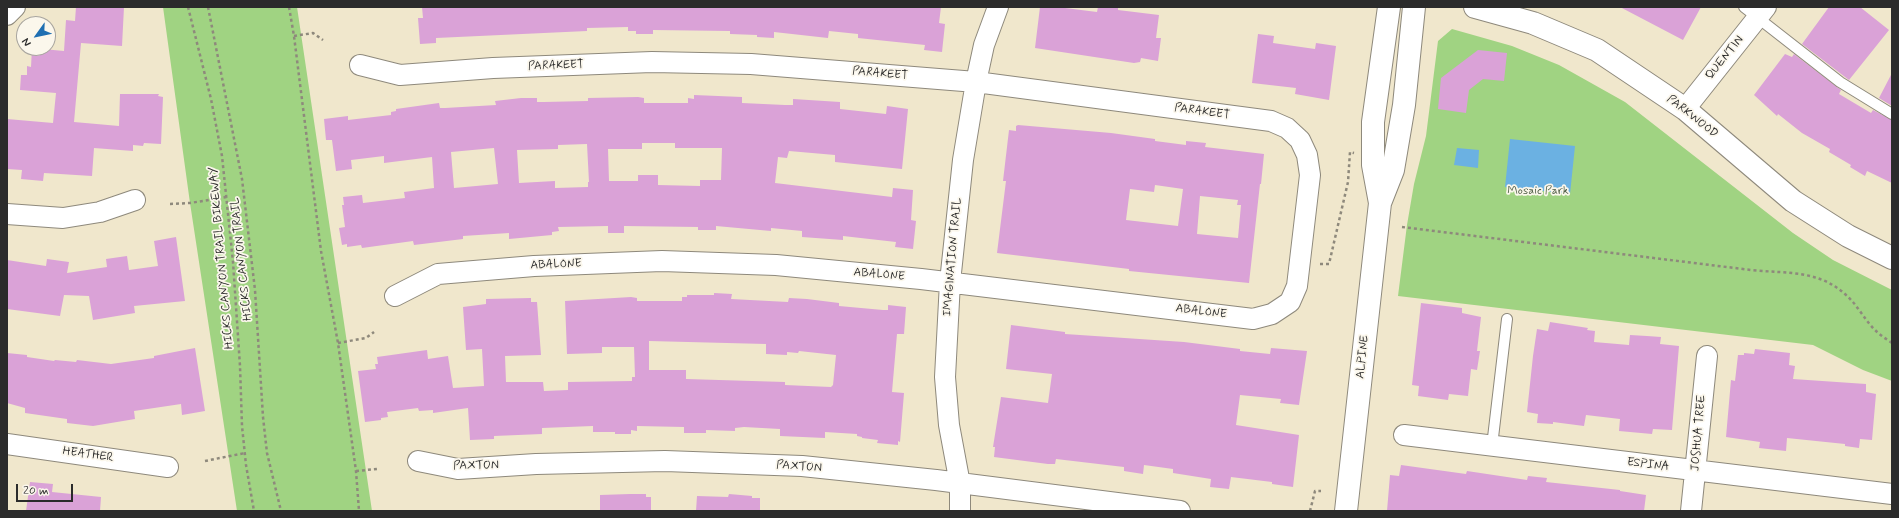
<!DOCTYPE html>
<html>
<head>
<meta charset="utf-8">
<style>
  body { margin:0 }
  #map { position:relative; width:1899px; height:518px; overflow:hidden; background:#f0e7cc; font-family:Mynerve,sans-serif }
  canvas { display:block }
  .frame { position:absolute; inset:0; border:8px solid #2b2b2b; pointer-events:none }
  .north { position:absolute; left:16px; top:16px; width:40px; height:40px; box-sizing:border-box; background:#fbf7ec; border:1px solid #a8a59f; border-radius:50%; rotate:237deg; font-size:11px; font-weight:700; line-height:16px; text-align:center; color:#2b2b2b }
  .north::after { content:''; display:block; margin:auto; width:14px; height:18px; background:#1f6fb2; clip-path:polygon(50% 0,100% 100%,50% 72%,0 100%) }
  .scale { position:absolute; left:16px; top:484px; width:57px; height:18px; box-sizing:border-box; border:2px solid #2b2b2b; border-top:0; padding-left:5px; font-size:12px; line-height:14px; white-space:nowrap; color:#2b2b2b; -webkit-text-stroke:3px #fbf7ec; paint-order:stroke }
</style>
</head>
<body>
<div id="map">
<canvas width="1899" height="518"></canvas>
<div class="frame"></div>
<div class="north">N</div>
<div class="scale">20 m</div>
</div>
<script>
const g = document.querySelector('canvas').getContext('2d');
g.lineJoin = 'round';
function fillPath(path, color) { g.fillStyle = color; g.fill(path, 'evenodd'); }
function strokePath(path, color, width, dash) { g.strokeStyle = color; g.lineWidth = width; g.lineCap = dash ? 'butt' : 'round'; g.setLineDash(dash || []); g.stroke(path); }
function label(font, color, halo, rows, align = 'center') {
  g.font = font + ' Mynerve,sans-serif'; g.lineWidth = 3.5; g.setLineDash([]); g.textBaseline = 'middle'; g.strokeStyle = halo; g.fillStyle = color; for (const [text, x, y, turn = 0] of rows) {
    g.save(); g.translate(x, y); g.rotate((+turn || 0) * Math.PI / 180); g.textAlign = isNaN(turn) ? turn : align; if (halo) g.strokeText(text, 0, 0); g.fillText(text, 0, 0); g.restore();
  }
}
fillPath(new Path2D(`
  M 163,7 L 297,7 L 372,511 L 237,511 L 190,203 Z
  M 1452,29 L 1512,46 L 1559,65 L 1625,102 L 1793,233 L 1833,260 L 1892,290 L 1892,381 L 1863,370 L 1813,345 L 1398,296 L 1407,225 L 1414,184 L 1426,136 L 1438,41 Z`), '#a0d382');
fillPath(new Path2D(`
  M 1510,139 L 1575,146 L 1570,194 L 1505,187 Z
  M 1457,148 L 1479,150 L 1478,168 L 1454,165 Z`), '#6bb1e2');
fillPath(new Path2D(`
  M 76,7 L 124,7 L 122,46 L 81,43 L 74,122 L 119,126 L 120,94 L 159,94 L 158,96 L 163,97 L 161,144 L 144,143 L 143,146 L 133,145 L 133,151 L 94,148 L 92,176 L 44,173 L 43,181 L 21,179 L 22,170 L 7,169 L 7,119 L 53,123 L 56,93 L 20,90 L 21,75 L 27,75 L 27,66 L 31,67 L 32,48 L 64,51 L 66,20 L 75,21 Z
  M 422,7 L 941,7 L 939,23 L 945,24 L 942,52 L 924,50 L 925,45 L 858,38 L 858,34 L 829,31 L 828,38 L 774,32 L 774,38 L 757,37 L 757,35 L 730,34 L 730,31 L 653,30 L 653,34 L 636,34 L 636,31 L 628,31 L 628,27 L 587,28 L 587,31 L 436,38 L 436,43 L 420,44 L 418,18 L 423,18 Z
  M 1040,7 L 1057,7 L 1097,12 L 1098,7 L 1118,7 L 1118,10 L 1159,15 L 1156,38 L 1161,38 L 1158,61 L 1141,58 L 1140,62 L 1134,63 L 1035,48 Z
  M 1620,7 L 1701,7 L 1683,40 Z
  M 1829,7 L 1860,7 L 1889,30 L 1849,80 L 1802,44 Z
  M 1258,34 L 1274,36 L 1273,43 L 1315,49 L 1316,43 L 1336,46 L 1329,100 L 1295,94 L 1296,88 L 1252,83 Z
  M 1478,50 L 1507,53 L 1504,81 L 1483,79 L 1469,90 L 1466,113 L 1438,109 L 1441,78 Z
  M 1785,54 L 1792,57 L 1794,54 L 1841,90 L 1839,94 L 1871,113 L 1873,110 L 1892,120 L 1892,183 L 1867,171 L 1865,176 L 1850,167 L 1851,165 L 1829,152 L 1830,149 L 1802,133 L 1778,114 L 1777,116 L 1754,95 Z
  M 1892,73 L 1892,106 L 1879,98 Z
  M 694,95 L 742,97 L 742,103 L 785,105 L 793,105 L 793,99 L 840,102 L 840,109 L 886,114 L 887,106 L 908,109 L 902,169 L 835,162 L 835,155 L 789,151 L 787,158 L 778,157 L 775,183 L 892,197 L 893,188 L 913,190 L 911,220 L 916,221 L 913,249 L 895,247 L 896,242 L 843,236 L 843,240 L 802,237 L 802,231 L 771,228 L 771,231 L 716,226 L 716,230 L 698,230 L 698,227 L 624,226 L 624,233 L 608,233 L 608,226 L 558,227 L 559,231 L 552,232 L 552,235 L 509,239 L 509,233 L 463,236 L 463,239 L 414,245 L 413,241 L 362,248 L 361,245 L 347,247 L 347,244 L 342,245 L 339,228 L 345,227 L 342,205 L 344,205 L 343,197 L 362,195 L 363,203 L 405,198 L 404,192 L 434,188 L 432,157 L 384,163 L 384,156 L 351,160 L 352,169 L 336,171 L 332,140 L 326,140 L 324,119 L 348,116 L 348,120 L 391,115 L 391,112 L 396,111 L 396,109 L 439,103 L 440,108 L 445,108 L 496,105 L 495,101 L 521,98 L 537,98 L 537,102 L 544,102 L 588,101 L 588,98 L 638,97 L 644,98 L 644,103 L 688,103 L 688,98 L 694,99 ZM 642,143 L 675,143 L 675,148 L 722,148 L 721,180 L 700,180 L 700,186 L 658,185 L 658,175 L 638,175 L 638,181 L 609,181 L 608,149 L 642,149 ZM 587,144 L 589,182 L 588,182 L 588,187 L 555,188 L 555,181 L 519,183 L 517,150 L 558,149 L 558,145 ZM 494,148 L 498,184 L 454,188 L 451,152 Z
  M 1018,125 L 1111,133 L 1155,139 L 1155,141 L 1186,145 L 1186,141 L 1206,143 L 1205,147 L 1264,154 L 1261,184 L 1260,184 L 1249,283 L 1129,271 L 1129,269 L 997,253 L 1006,181 L 1003,181 L 1009,130 L 1016,131 L 1016,126 ZM 1155,185 L 1183,189 L 1178,226 L 1126,220 L 1130,189 L 1154,192 ZM 1200,196 L 1238,200 L 1237,205 L 1241,205 L 1238,238 L 1197,234 Z
  M 176,237 L 185,301 L 134,306 L 135,313 L 93,320 L 89,296 L 64,295 L 60,316 L 7,309 L 7,260 L 46,266 L 47,259 L 69,262 L 67,273 L 107,267 L 106,259 L 127,256 L 129,270 L 158,266 L 154,241 Z
  M 714,293 L 732,294 L 731,299 L 788,302 L 789,298 L 807,299 L 839,303 L 839,306 L 883,310 L 888,310 L 888,305 L 906,307 L 904,334 L 897,334 L 892,392 L 904,393 L 900,442 L 898,441 L 898,445 L 877,443 L 878,440 L 862,438 L 862,437 L 857,436 L 857,434 L 825,432 L 825,438 L 780,436 L 780,429 L 744,427 L 735,428 L 735,431 L 706,430 L 706,433 L 684,433 L 684,427 L 637,426 L 637,431 L 631,430 L 631,434 L 615,434 L 615,432 L 593,432 L 593,426 L 542,428 L 542,434 L 494,436 L 494,439 L 470,440 L 468,408 L 433,413 L 433,410 L 419,411 L 418,408 L 387,412 L 388,417 L 381,418 L 381,420 L 365,422 L 358,371 L 376,369 L 375,364 L 378,364 L 377,357 L 427,350 L 428,359 L 448,356 L 453,388 L 484,386 L 482,349 L 466,350 L 463,307 L 486,304 L 486,299 L 531,298 L 531,302 L 537,302 L 541,355 L 505,356 L 506,382 L 543,382 L 544,391 L 568,390 L 568,382 L 632,381 L 632,377 L 635,377 L 634,347 L 602,347 L 602,353 L 567,354 L 565,301 L 631,297 L 637,298 L 637,301 L 682,301 L 682,297 L 687,297 L 687,295 L 714,295 ZM 649,341 L 766,344 L 766,354 L 787,355 L 787,352 L 798,353 L 799,351 L 836,355 L 833,385 L 831,387 L 785,385 L 785,382 L 686,379 L 686,370 L 649,370 Z
  M 1421,303 L 1462,308 L 1462,313 L 1481,317 L 1477,351 L 1480,351 L 1477,370 L 1471,369 L 1468,396 L 1449,394 L 1448,400 L 1418,396 L 1419,386 L 1412,385 Z
  M 1550,322 L 1588,328 L 1587,330 L 1595,331 L 1594,342 L 1629,345 L 1630,335 L 1647,336 L 1661,337 L 1660,344 L 1679,346 L 1672,430 L 1653,429 L 1652,434 L 1619,431 L 1620,419 L 1586,415 L 1584,426 L 1553,422 L 1553,424 L 1537,423 L 1538,414 L 1527,412 L 1533,356 L 1537,329 L 1548,331 Z
  M 1011,325 L 1065,332 L 1065,334 L 1184,342 L 1240,349 L 1240,351 L 1270,354 L 1271,348 L 1307,351 L 1299,405 L 1280,403 L 1281,399 L 1240,395 L 1236,425 L 1299,435 L 1293,487 L 1272,484 L 1272,482 L 1231,477 L 1229,489 L 1210,487 L 1211,479 L 1173,473 L 1173,469 L 1144,465 L 1143,474 L 1124,471 L 1124,467 L 1056,459 L 1055,464 L 1048,464 L 994,457 L 995,447 L 993,447 L 1001,397 L 1048,403 L 1052,374 L 1006,369 Z
  M 195,348 L 205,411 L 182,415 L 181,404 L 134,411 L 135,419 L 93,426 L 67,423 L 67,419 L 25,413 L 25,408 L 7,403 L 7,353 L 27,355 L 27,357 L 54,361 L 55,360 L 76,362 L 77,360 L 111,364 L 154,358 L 154,356 Z
  M 1755,349 L 1790,353 L 1789,365 L 1795,366 L 1793,379 L 1866,384 L 1866,392 L 1876,394 L 1872,440 L 1860,439 L 1859,448 L 1845,446 L 1845,444 L 1787,438 L 1786,451 L 1759,448 L 1760,442 L 1726,437 L 1731,380 L 1735,381 L 1738,355 L 1744,355 L 1744,353 L 1754,354 Z
  M 1401,465 L 1466,474 L 1467,471 L 1527,480 L 1528,476 L 1547,478 L 1546,482 L 1620,490 L 1620,491 L 1646,495 L 1644,511 L 1387,511 L 1390,475 L 1399,476 Z
  M 30,482 L 53,484 L 52,492 L 101,497 L 100,511 L 26,511 Z
  M 630,494 L 646,494 L 646,497 L 651,497 L 651,511 L 600,511 L 600,495 Z
  M 729,494 L 752,496 L 752,498 L 760,498 L 760,511 L 696,511 L 697,496 L 728,497 Z`), '#daa2d7');
const service = new Path2D(`
  M 1744,7 L 1840,82 L 1892,114
  M 1492,446 L 1507,319`);
const minor = new Path2D(`
  M 7,15 L 15,7
  M 360,65 L 400,75 L 493,68 L 652,62 L 751,64 L 976,82 L 1271,121 L 1287,128 L 1300,140 L 1307,155 L 1310,175 L 1297,286 L 1290,302 L 1272,314 L 1253,319 L 921,279 L 776,265 L 662,261 L 534,266 L 438,274 L 395,296
  M 1685,109 L 1766,7
  M 7,214 L 63,218 L 100,212 L 135,200
  M 1404,435 L 1892,494
  M 7,444 L 168,467
  M 418,461 L 458,469 L 536,464 L 665,461 L 802,466 L 936,480 L 1180,511
  M 960,511 L 960,484 L 949,425 L 945,377 L 950,282 L 963,160 L 976,82 L 984,45 L 998,7
  M 1691,511 L 1707,356`);
const tertiary = new Path2D(`
  M 1475,7 L 1533,23 L 1597,50 L 1685,109 L 1793,201 L 1848,236 L 1892,258
  M 1380,203 L 1373,165 L 1373,122 L 1389,7
  M 1346,511 L 1380,203 L 1393,170 L 1404,105 L 1414,7`);
strokePath(service, '#8e897c', 12);
strokePath(minor, '#8e897c', 22);
strokePath(tertiary, '#8e897c', 24);
strokePath(new Path2D(`
  M 188,7 L 211,99 L 222,156 L 233,262 L 240,366 L 242,426 L 246,465 L 254,511
  M 208,7 L 242,179 L 255,290 L 263,417 L 267,453 L 281,511
  M 289,7 L 294,36 L 321,251 L 338,343 L 356,471 L 359,511
  M 294,36 L 313,33 L 323,40
  M 170,204 L 190,203 L 227,197
  M 1402,227 L 1751,270 C 1790,274 1823,269 1852,301 C 1860,310 1866,321 1875,330 C 1880,335 1886,339 1892,343
  M 1320,264 L 1329,264 L 1348,182 L 1350,152 L 1354,153
  M 338,343 L 366,338 L 374,332
  M 205,461 L 245,453
  M 356,471 L 377,469
  M 1310,511 L 1315,491 L 1321,491`), '#8e897c', 2.5, [3, 3]);
strokePath(service, '#fff', 10);
strokePath(minor, '#fff', 20);
strokePath(tertiary, '#fff', 22);
label('12px', '#2b2b2b', '#fbf7ec', [
  ["QUENTIN",1725,58,-51],
  ["PARAKEET",556,66,-2],
  ["PARAKEET",880,74,5],
  ["PARAKEET",1202,112,8],
  ["PARKWOOD",1692,117,38],
  ["IMAGINATION TRAIL",953,257,-85],
  ["HICKS CANYON TRAIL BIKEWAY",222,258,-95],
  ["HICKS CANYON TRAIL",242,259,-96],
  ["ABALONE",556,265,-2],
  ["ABALONE",879,275,5],
  ["ABALONE",1201,312,7],
  ["ALPINE",1363,357,-84],
  ["JOSHUA TREE",1699,433,-85],
  ["HEATHER",88,455,8],
  ["ESPINA",1648,465,7],
  ["PAXTON",476,466,-1],
  ["PAXTON",799,467,4]
]);
label('12px', '#4e5d45', '#fbf7ec', [
  ["Mosaic Park",1538,191]
]);
</script>
</body>
</html>
